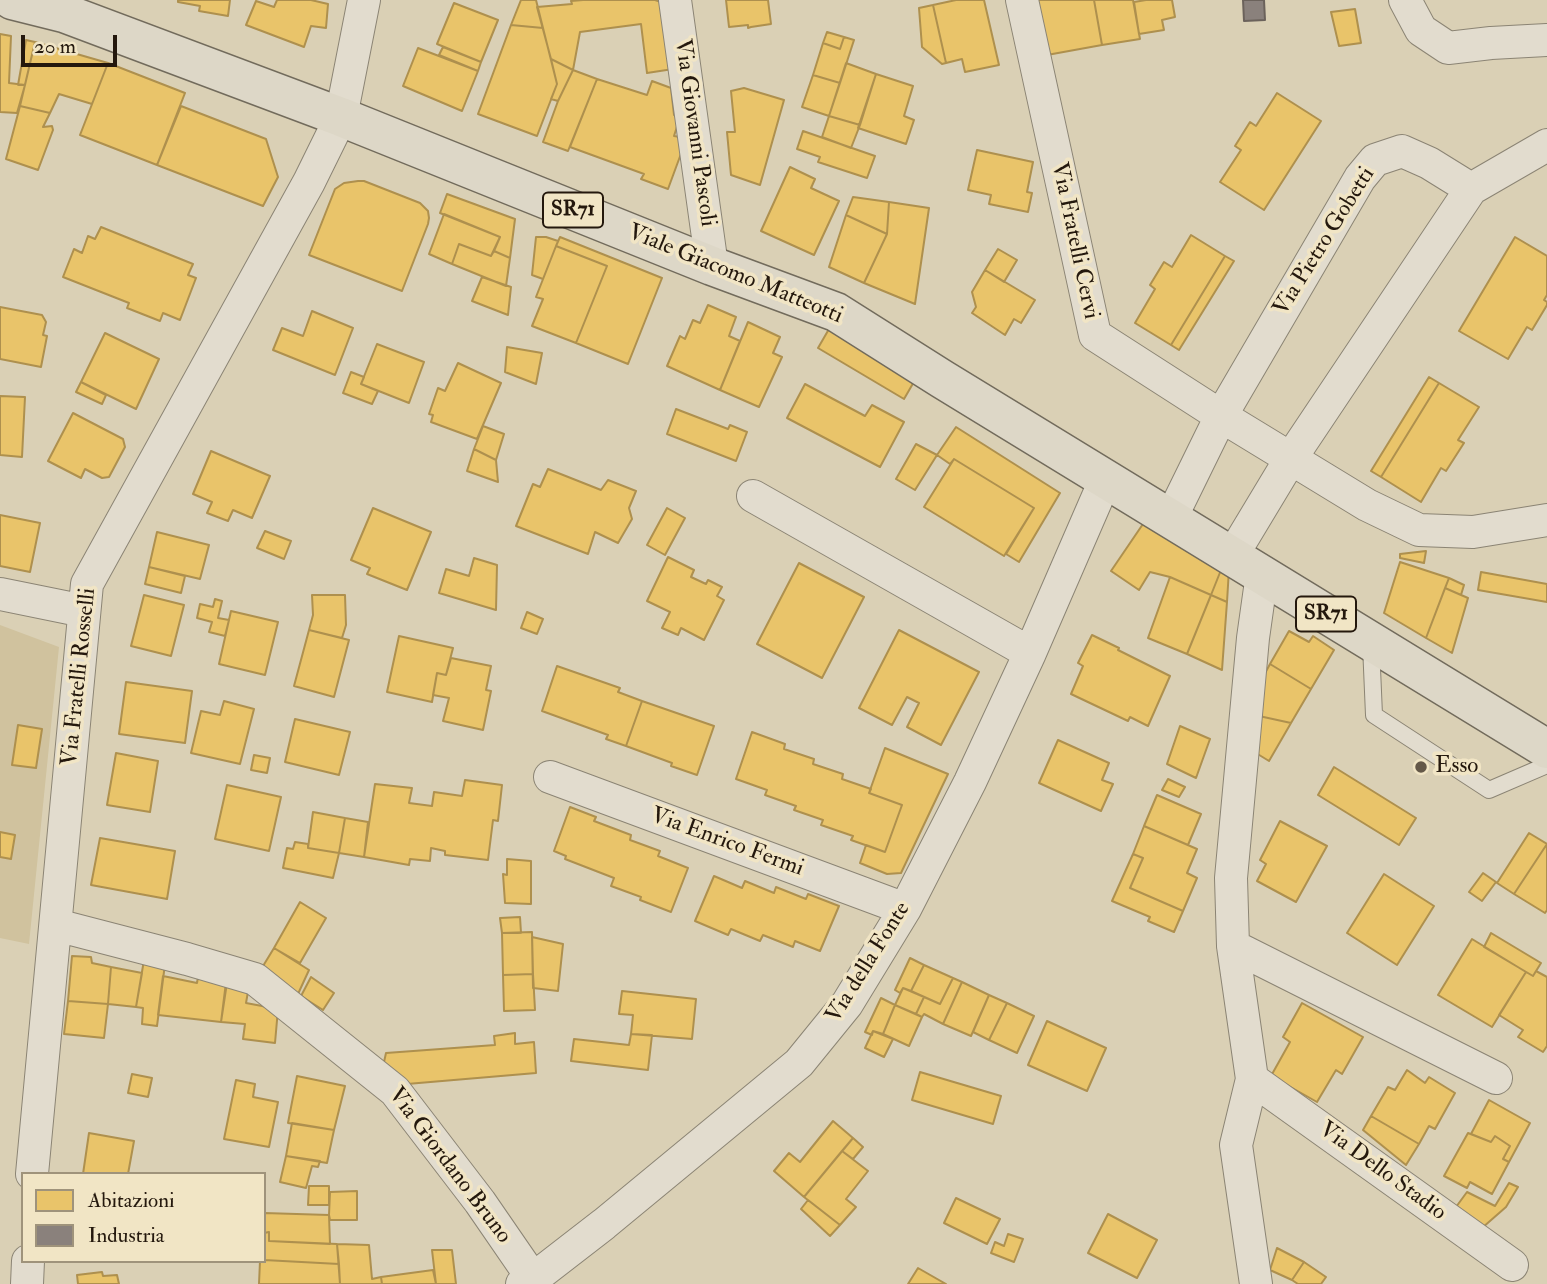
<!DOCTYPE html>
<html>
<head>
<meta charset="utf-8">
<style>
  body { margin:0 }
  #map { position:relative; width:1547px; height:1284px; overflow:hidden; background:#dad0b5; font-family:"IM FELL Double Pica",serif }
  canvas { display:block }
  .legend { position:absolute; left:21px; top:1172px; width:245px; height:91px; box-sizing:border-box; background:#f1e5c5; border:2px solid #9f937b; margin:0; padding:9px 12px; list-style:none; font-size:21px; color:#24180d }
  .legend li { display:flex; align-items:center; gap:14px; height:35px }
  .legend b { width:35px; border:2px solid #9f937b }
  .scale { position:absolute; left:21px; top:35px; width:96px; height:32px; box-sizing:border-box; border:4px solid #24180d; border-top:0; padding-left:9px; font-size:21px; line-height:24px; white-space:nowrap; color:#24180d; -webkit-text-stroke:5px #f1e5c5; paint-order:stroke }
</style>
</head>
<body>
<div id="map">
<canvas width="1547" height="1284"></canvas>
<ul class="legend">
<li><b style="height:19px;background:#e9c46a"></b>Abitazioni</li>
<li><b style="height:19px;background:#8a817c"></b>Industria</li>
</ul>
<div class="scale">20 m</div>
</div>
<script>
const g = document.querySelector('canvas').getContext('2d');
g.lineJoin = 'round';
function fillPath(path, color) { g.fillStyle = color; g.fill(path, 'evenodd'); }
function strokePath(path, color, width, dash) { g.strokeStyle = color; g.lineWidth = width; g.lineCap = dash ? 'butt' : 'round'; g.setLineDash(dash || []); g.stroke(path); }
function label(font, color, halo, rows, align = 'center') {
  g.font = font + ' "IM FELL Double Pica",serif'; g.lineWidth = 7; g.setLineDash([]); g.textBaseline = 'middle'; g.strokeStyle = halo; g.fillStyle = color; for (const [text, x, y, turn = 0] of rows) {
    g.save(); g.translate(x, y); g.rotate((+turn || 0) * Math.PI / 180); g.textAlign = isNaN(turn) ? turn : align; if (halo) g.strokeText(text, 0, 0); g.fillText(text, 0, 0); g.restore();
  }
}
fillPath(new Path2D(`
  M 0,625 L 59,647 L 29,944 L 0,938 Z`), '#d0c29e');
const homes = new Path2D(`
  M 178,0 L 230,0 L 228,16 L 199,11 L 200,6 L 178,2 Z
  M 277,0 L 311,0 L 328,4 L 326,28 L 311,26 L 304,47 L 246,25 L 256,1 L 274,7 Z
  M 521,0 L 536,0 L 543,28 L 511,25 Z
  M 583,0 L 655,0 L 664,3 L 673,69 L 647,73 L 641,24 L 580,32 L 573,70 L 551,59 L 537,7 L 572,4 L 571,1 Z
  M 726,0 L 768,0 L 771,24 L 751,27 L 748,28 L 748,25 L 729,27 Z
  M 956,0 L 984,0 L 999,65 L 965,72 L 962,59 L 946,63 L 933,5 Z
  M 1037,0 L 1094,0 L 1102,45 L 1047,55 Z
  M 1094,0 L 1133,0 L 1140,39 L 1102,45 Z
  M 1146,0 L 1172,0 L 1175,17 L 1162,20 L 1164,30 L 1139,34 L 1134,2 Z
  M 454,3 L 498,20 L 481,62 L 437,44 Z
  M 933,5 L 946,63 L 942,64 L 922,47 L 919,8 Z
  M 1355,9 L 1361,43 L 1339,46 L 1331,12 Z
  M 511,25 L 543,28 L 557,84 L 537,136 L 478,114 Z
  M 827,32 L 844,37 L 840,49 L 823,43 Z
  M 0,34 L 11,36 L 9,83 L 25,85 L 17,113 L 0,112 Z
  M 844,37 L 854,40 L 840,83 L 813,75 L 823,43 L 840,49 Z
  M 26,40 L 35,42 L 25,85 L 18,85 Z
  M 35,42 L 108,63 L 92,104 L 59,94 L 50,113 L 20,106 Z
  M 443,47 L 481,62 L 478,71 L 439,55 Z
  M 418,48 L 478,71 L 462,111 L 403,86 Z
  M 551,59 L 573,70 L 558,101 L 551,99 L 557,84 Z
  M 108,63 L 185,93 L 157,165 L 80,135 Z
  M 846,63 L 876,74 L 860,125 L 829,116 Z
  M 573,70 L 597,79 L 568,151 L 543,142 L 558,101 Z
  M 876,74 L 913,86 L 904,116 L 914,120 L 906,144 L 858,128 Z
  M 813,75 L 840,83 L 829,116 L 802,107 Z
  M 597,79 L 647,95 L 652,81 L 671,88 L 674,115 L 680,117 L 674,136 L 680,137 L 682,151 L 668,189 L 641,179 L 644,174 L 570,147 Z
  M 744,88 L 784,100 L 760,185 L 731,175 L 727,132 L 735,132 L 731,91 Z
  M 1277,93 L 1321,121 L 1264,210 L 1220,182 L 1241,150 L 1235,146 L 1250,122 L 1256,126 Z
  M 20,106 L 50,113 L 43,127 L 52,126 L 53,130 L 38,170 L 6,159 Z
  M 181,106 L 266,139 L 278,177 L 263,206 L 157,165 Z
  M 829,116 L 860,125 L 851,148 L 822,137 Z
  M 803,131 L 875,156 L 867,178 L 818,162 L 820,157 L 797,149 Z
  M 977,150 L 1033,162 L 1027,192 L 1032,193 L 1028,212 L 989,204 L 991,195 L 968,190 Z
  M 790,167 L 815,179 L 811,188 L 839,201 L 814,255 L 761,231 Z
  M 358,181 L 364,181 L 420,203 L 428,211 L 429,218 L 428,224 L 402,291 L 309,255 L 335,189 L 344,183 Z
  M 447,194 L 515,219 L 510,258 L 494,251 L 500,237 L 440,213 Z
  M 853,197 L 889,202 L 887,234 L 846,215 Z
  M 889,202 L 929,208 L 915,304 L 864,283 L 887,234 Z
  M 444,214 L 500,237 L 491,256 L 459,244 L 452,264 L 429,254 Z
  M 846,215 L 887,234 L 864,283 L 829,267 Z
  M 101,227 L 193,264 L 188,275 L 196,278 L 180,320 L 163,313 L 160,321 L 127,308 L 129,303 L 63,277 L 74,249 L 82,253 L 88,236 L 95,239 Z
  M 1191,235 L 1225,256 L 1171,345 L 1135,323 L 1155,289 L 1150,285 L 1164,262 L 1172,267 Z
  M 536,237 L 546,237 L 558,241 L 543,279 L 532,275 Z
  M 560,237 L 662,278 L 628,364 L 576,343 L 607,266 L 556,246 Z
  M 1515,237 L 1547,256 L 1547,295 L 1544,300 L 1547,302 L 1547,305 L 1532,330 L 1527,327 L 1508,359 L 1459,331 Z
  M 459,244 L 491,256 L 494,251 L 510,258 L 506,286 L 452,264 Z
  M 556,246 L 607,266 L 576,343 L 532,326 L 543,299 L 536,297 Z
  M 998,249 L 1017,260 L 1004,282 L 985,270 Z
  M 1225,256 L 1234,261 L 1179,350 L 1171,345 Z
  M 985,270 L 1035,300 L 1021,323 L 1014,319 L 1005,335 L 972,313 L 976,307 L 972,292 Z
  M 482,277 L 511,287 L 508,315 L 472,301 Z
  M 708,305 L 736,317 L 729,336 L 740,341 L 720,390 L 667,366 L 680,336 L 685,339 L 693,320 L 700,323 Z
  M 0,307 L 42,315 L 46,322 L 43,335 L 47,336 L 41,367 L 0,359 Z
  M 312,311 L 353,328 L 335,375 L 273,350 L 282,328 L 303,336 Z
  M 748,322 L 780,337 L 773,353 L 782,357 L 759,407 L 720,390 Z
  M 829,329 L 915,380 L 904,399 L 818,348 Z
  M 105,333 L 159,359 L 136,409 L 81,382 Z
  M 377,344 L 424,362 L 409,403 L 361,384 Z
  M 507,347 L 542,353 L 536,384 L 505,372 Z
  M 458,363 L 501,383 L 477,439 L 431,422 L 433,415 L 429,414 L 438,388 L 445,391 Z
  M 351,372 L 364,377 L 361,384 L 378,391 L 372,404 L 343,393 Z
  M 1429,377 L 1439,383 L 1381,477 L 1371,471 Z
  M 81,382 L 106,395 L 102,404 L 76,392 Z
  M 1439,383 L 1479,407 L 1458,440 L 1464,443 L 1446,471 L 1441,468 L 1421,502 L 1381,477 Z
  M 805,384 L 865,416 L 872,405 L 904,422 L 880,467 L 787,418 Z
  M 0,396 L 25,397 L 22,457 L 0,455 Z
  M 676,409 L 728,429 L 730,425 L 747,432 L 736,461 L 667,434 Z
  M 73,413 L 123,439 L 125,447 L 109,477 L 102,478 L 85,469 L 81,478 L 48,461 Z
  M 483,426 L 504,434 L 496,460 L 474,449 Z
  M 956,427 L 1060,493 L 1019,562 L 1006,554 L 1034,508 L 954,459 L 950,464 L 937,455 Z
  M 916,444 L 937,455 L 915,490 L 896,479 Z
  M 474,449 L 496,460 L 498,482 L 467,471 Z
  M 211,451 L 270,476 L 252,518 L 233,510 L 228,521 L 207,513 L 212,502 L 193,494 Z
  M 954,459 L 1034,508 L 1004,556 L 924,507 Z
  M 548,469 L 601,490 L 608,480 L 636,491 L 629,508 L 632,519 L 618,543 L 595,532 L 588,554 L 516,526 L 533,484 L 540,487 Z
  M 373,508 L 431,532 L 407,590 L 367,574 L 370,568 L 351,560 Z
  M 667,508 L 685,518 L 665,555 L 647,545 Z
  M 0,515 L 40,523 L 30,572 L 0,566 Z
  M 1145,521 L 1223,565 L 1211,595 L 1170,577 L 1150,572 L 1139,590 L 1111,571 Z
  M 265,531 L 291,541 L 284,559 L 257,548 Z
  M 157,532 L 209,545 L 200,579 L 149,567 Z
  M 1426,551 L 1424,563 L 1400,558 L 1400,554 Z
  M 668,557 L 694,570 L 691,577 L 706,584 L 708,580 L 722,587 L 717,596 L 724,600 L 704,640 L 681,628 L 678,635 L 662,628 L 670,612 L 647,601 Z
  M 474,558 L 497,565 L 496,610 L 439,593 L 446,569 L 469,576 Z
  M 1400,562 L 1449,578 L 1426,638 L 1384,613 Z
  M 799,563 L 864,597 L 822,678 L 757,644 Z
  M 1223,565 L 1229,569 L 1227,602 L 1211,595 Z
  M 149,567 L 185,576 L 181,593 L 145,584 Z
  M 1481,572 L 1547,584 L 1547,602 L 1478,590 Z
  M 1170,577 L 1211,595 L 1187,654 L 1148,638 Z
  M 1449,578 L 1464,585 L 1461,595 L 1445,588 Z
  M 1445,588 L 1468,598 L 1452,653 L 1426,638 Z
  M 144,595 L 184,605 L 171,656 L 131,646 Z
  M 312,595 L 345,595 L 346,625 L 342,638 L 309,630 L 313,615 Z
  M 1211,595 L 1227,602 L 1222,670 L 1187,654 Z
  M 215,599 L 222,601 L 218,618 L 229,620 L 225,636 L 209,632 L 212,622 L 197,618 L 200,604 L 213,607 Z
  M 231,611 L 278,622 L 265,675 L 219,664 Z
  M 527,612 L 543,619 L 537,634 L 521,628 Z
  M 309,630 L 349,640 L 334,697 L 294,686 Z
  M 899,630 L 979,672 L 941,745 L 907,727 L 919,703 L 907,697 L 892,725 L 859,708 Z
  M 1289,631 L 1309,642 L 1313,636 L 1334,650 L 1311,689 L 1270,664 Z
  M 1092,635 L 1119,648 L 1118,650 L 1170,676 L 1148,726 L 1130,717 L 1128,721 L 1071,694 L 1083,666 L 1078,663 Z
  M 399,636 L 453,648 L 446,675 L 437,673 L 432,702 L 387,692 Z
  M 451,658 L 491,666 L 486,690 L 491,691 L 483,730 L 443,721 L 449,698 L 433,695 L 437,673 L 446,675 Z
  M 1270,664 L 1311,689 L 1291,723 L 1259,716 L 1263,677 Z
  M 557,666 L 620,688 L 618,692 L 642,701 L 626,746 L 606,739 L 608,735 L 542,711 Z
  M 126,682 L 192,691 L 185,743 L 119,734 Z
  M 224,701 L 254,709 L 240,764 L 191,753 L 201,711 L 220,715 Z
  M 642,701 L 714,726 L 697,775 L 671,766 L 672,763 L 626,746 Z
  M 1259,716 L 1291,723 L 1269,761 L 1256,753 Z
  M 295,719 L 350,732 L 339,775 L 285,762 Z
  M 18,725 L 42,729 L 36,768 L 12,765 Z
  M 1180,726 L 1210,739 L 1196,778 L 1167,764 Z
  M 752,732 L 785,744 L 784,749 L 814,759 L 813,764 L 843,774 L 842,779 L 871,789 L 869,793 L 902,805 L 885,852 L 851,840 L 853,836 L 821,825 L 823,820 L 794,810 L 796,806 L 765,795 L 767,790 L 736,779 Z
  M 1058,740 L 1109,763 L 1102,780 L 1113,784 L 1101,811 L 1039,783 Z
  M 885,748 L 948,774 L 901,873 L 887,874 L 860,863 L 866,845 L 885,852 L 902,805 L 869,793 Z
  M 116,753 L 158,761 L 150,812 L 107,805 Z
  M 254,755 L 270,758 L 267,773 L 251,770 Z
  M 1334,767 L 1416,818 L 1399,845 L 1318,795 Z
  M 1168,779 L 1185,787 L 1179,797 L 1162,790 Z
  M 465,780 L 502,785 L 498,821 L 493,820 L 488,860 L 445,855 L 445,851 L 431,848 L 430,861 L 410,859 L 409,865 L 364,857 L 375,784 L 412,788 L 409,803 L 432,806 L 434,792 L 462,796 Z
  M 227,785 L 281,797 L 269,851 L 215,839 Z
  M 1157,795 L 1201,814 L 1188,845 L 1144,826 Z
  M 570,807 L 596,817 L 594,821 L 631,835 L 630,840 L 660,851 L 658,856 L 688,868 L 671,912 L 640,900 L 641,897 L 611,886 L 614,878 L 565,859 L 566,856 L 554,851 Z
  M 313,812 L 345,818 L 339,853 L 308,848 Z
  M 345,818 L 368,822 L 364,857 L 339,853 Z
  M 1280,821 L 1327,846 L 1296,902 L 1257,881 L 1266,864 L 1260,860 Z
  M 1144,826 L 1197,849 L 1187,873 L 1197,878 L 1183,911 L 1130,888 L 1143,858 L 1133,854 Z
  M 0,832 L 15,835 L 11,859 L 0,857 Z
  M 1529,833 L 1547,844 L 1514,894 L 1497,883 Z
  M 100,838 L 175,851 L 167,899 L 91,885 Z
  M 295,842 L 308,844 L 308,848 L 339,853 L 333,878 L 283,868 L 287,848 L 293,849 Z
  M 1547,844 L 1547,910 L 1545,913 L 1514,894 Z
  M 1133,854 L 1143,858 L 1130,888 L 1183,911 L 1174,932 L 1148,921 L 1150,917 L 1112,901 Z
  M 507,859 L 531,861 L 531,904 L 505,903 L 503,874 L 507,875 Z
  M 1483,873 L 1496,882 L 1482,901 L 1469,892 Z
  M 1384,874 L 1434,906 L 1397,965 L 1347,933 Z
  M 714,876 L 742,888 L 745,881 L 774,893 L 776,887 L 806,899 L 808,894 L 839,906 L 820,951 L 795,941 L 793,947 L 763,935 L 760,941 L 731,929 L 728,935 L 695,921 Z
  M 300,902 L 326,918 L 300,963 L 274,948 Z
  M 520,917 L 521,933 L 502,933 L 500,918 Z
  M 532,932 L 533,974 L 503,975 L 502,933 Z
  M 1491,933 L 1541,963 L 1533,976 L 1484,947 Z
  M 532,937 L 563,944 L 558,991 L 533,988 Z
  M 1472,939 L 1526,972 L 1492,1027 L 1438,995 Z
  M 274,948 L 309,970 L 298,994 L 260,971 Z
  M 72,956 L 91,957 L 92,963 L 111,967 L 108,1004 L 68,1001 Z
  M 910,958 L 924,965 L 911,991 L 903,988 L 900,993 L 895,990 Z
  M 144,960 L 165,964 L 157,1026 L 142,1024 L 143,1008 L 136,1007 Z
  M 924,965 L 953,978 L 940,1004 L 911,991 Z
  M 111,967 L 142,973 L 136,1007 L 108,1004 Z
  M 199,971 L 228,976 L 221,1022 L 158,1015 L 163,976 L 197,983 Z
  M 1536,971 L 1547,977 L 1547,1046 L 1543,1052 L 1518,1037 L 1523,1030 L 1499,1015 L 1526,972 L 1533,976 Z
  M 533,974 L 535,1010 L 504,1011 L 503,975 Z
  M 311,977 L 334,993 L 323,1010 L 301,996 Z
  M 953,978 L 962,982 L 943,1024 L 924,1014 L 922,1017 L 916,1014 L 924,997 L 940,1004 Z
  M 226,982 L 249,986 L 246,1003 L 278,1009 L 275,1043 L 243,1039 L 245,1024 L 221,1022 Z
  M 962,982 L 989,995 L 971,1036 L 943,1024 Z
  M 903,988 L 924,997 L 916,1014 L 895,1005 Z
  M 622,991 L 696,999 L 692,1039 L 631,1034 L 633,1015 L 619,1014 Z
  M 989,995 L 1007,1003 L 989,1040 L 973,1032 Z
  M 881,998 L 895,1005 L 883,1034 L 873,1031 L 872,1035 L 865,1032 Z
  M 68,1001 L 108,1004 L 104,1038 L 64,1034 Z
  M 1007,1003 L 1034,1016 L 1017,1053 L 989,1040 Z
  M 1302,1003 L 1363,1037 L 1342,1074 L 1336,1070 L 1317,1102 L 1271,1076 L 1290,1042 L 1283,1037 Z
  M 895,1005 L 922,1017 L 909,1046 L 883,1034 Z
  M 1047,1021 L 1106,1048 L 1087,1091 L 1028,1065 Z
  M 873,1031 L 893,1039 L 884,1057 L 865,1048 Z
  M 515,1033 L 515,1044 L 534,1042 L 536,1073 L 407,1084 L 384,1062 L 386,1053 L 495,1045 L 494,1036 Z
  M 631,1034 L 652,1035 L 648,1070 L 571,1061 L 574,1039 L 629,1045 Z
  M 1407,1070 L 1425,1083 L 1429,1077 L 1455,1093 L 1435,1129 L 1429,1126 L 1419,1144 L 1371,1116 L 1388,1087 L 1395,1090 Z
  M 920,1072 L 1001,1096 L 993,1124 L 912,1100 Z
  M 132,1074 L 152,1078 L 148,1097 L 128,1093 Z
  M 297,1076 L 345,1086 L 334,1130 L 288,1123 Z
  M 236,1080 L 255,1084 L 253,1097 L 278,1102 L 269,1147 L 224,1139 Z
  M 1489,1100 L 1530,1123 L 1509,1162 L 1503,1159 L 1510,1146 L 1495,1136 L 1491,1142 L 1471,1134 Z
  M 1371,1116 L 1419,1144 L 1406,1165 L 1363,1130 Z
  M 833,1121 L 853,1138 L 804,1197 L 774,1171 L 789,1153 L 800,1162 Z
  M 292,1123 L 334,1130 L 327,1163 L 286,1156 Z
  M 89,1133 L 134,1141 L 128,1174 L 83,1174 Z
  M 1468,1133 L 1491,1142 L 1495,1136 L 1510,1146 L 1503,1159 L 1509,1162 L 1492,1194 L 1470,1182 L 1467,1188 L 1444,1176 Z
  M 853,1138 L 863,1147 L 853,1159 L 842,1151 Z
  M 842,1151 L 868,1171 L 846,1199 L 856,1207 L 840,1225 L 804,1197 Z
  M 286,1156 L 320,1161 L 318,1167 L 312,1166 L 306,1188 L 280,1182 Z
  M 1509,1183 L 1518,1187 L 1506,1207 L 1482,1228 L 1456,1207 L 1467,1192 L 1495,1206 Z
  M 309,1186 L 329,1186 L 329,1205 L 308,1205 Z
  M 357,1191 L 357,1220 L 330,1220 L 329,1215 L 330,1192 Z
  M 956,1198 L 1000,1219 L 987,1244 L 944,1223 Z
  M 808,1200 L 840,1225 L 830,1236 L 801,1209 Z
  M 264,1213 L 329,1215 L 330,1244 L 269,1241 L 269,1232 L 264,1233 Z
  M 1108,1214 L 1157,1240 L 1137,1278 L 1088,1253 Z
  M 269,1232 L 269,1241 L 337,1244 L 339,1264 L 264,1260 L 264,1233 Z
  M 1008,1234 L 1023,1239 L 1014,1262 L 991,1253 L 995,1242 L 1004,1246 Z
  M 337,1244 L 369,1245 L 372,1279 L 381,1277 L 382,1284 L 340,1284 Z
  M 1277,1248 L 1304,1262 L 1292,1280 L 1270,1270 Z
  M 432,1250 L 452,1250 L 456,1284 L 436,1284 Z
  M 264,1260 L 339,1264 L 340,1284 L 259,1284 L 260,1261 Z
  M 1304,1262 L 1326,1277 L 1321,1284 L 1298,1284 L 1292,1280 Z
  M 918,1268 L 946,1284 L 908,1284 Z
  M 433,1270 L 436,1284 L 382,1284 L 381,1277 Z
  M 102,1272 L 103,1276 L 117,1275 L 119,1284 L 78,1284 L 77,1275 Z`);
fillPath(homes, '#e9c46a');
strokePath(homes, '#ae904e', 2);
const industry = new Path2D(`
  M 1243,0 L 1264,0 L 1265,20 L 1244,21 Z`);
fillPath(industry, '#8a817c');
strokePath(industry, '#6b625b', 2);
const service = new Path2D(`
  M 1371,645 L 1374,715 L 1489,790 L 1547,765`);
const minor = new Path2D(`
  M 675,0 L 712,266
  M 1022,0 L 1095,335 L 1221,416 L 1367,505 L 1419,530 L 1473,532 L 1547,520
  M 1405,0 L 1421,30 L 1448,48 L 1491,43 L 1547,40
  M 753,496 L 1030,653
  M 1171,518 L 1221,416 L 1360,178 L 1375,160 L 1402,151 L 1429,163 L 1471,189
  M 1232,556 L 1291,458 L 1471,189 L 1547,145
  M 0,594 L 84,611
  M 550,777 L 905,909
  M 56,925 L 187,959 L 255,979 L 395,1091 L 480,1202 L 533,1279
  M 1233,946 L 1496,1078
  M 1252,1079 L 1512,1265
  M 32,1174 L 87,584 L 309,182 L 341,117 L 364,0
  M 27,1284 L 28,1261
  M 522,1284 L 533,1279 L 604,1224 L 799,1063 L 847,1004 L 905,909 L 970,782 L 1030,653 L 1106,478
  M 1256,1284 L 1236,1145 L 1252,1079 L 1233,946 L 1231,878 L 1253,638 L 1262,574`);
const primary = new Path2D(`
  M 12,0 L 64,13 L 341,117 L 712,266 L 836,312 L 942,379 L 1547,749`);
strokePath(service, '#8b8474', 18);
strokePath(minor, '#8b8474', 34);
strokePath(primary, '#726b5c', 41);
strokePath(service, '#e2dcce', 16);
strokePath(minor, '#e2dcce', 32);
strokePath(primary, '#ddd7c7', 38);
for (const [x, y, r, color] of [
  [1421,767,7,"#645848"]
]) { const dot = new Path2D(); dot.arc(x, y, r, 0, 2 * Math.PI); g.fillStyle = color; g.fill(dot); strokePath(dot, '#f1e5c5', 2.5); }
for (const [x, y, w] of [
  [573,210,60],
  [1326,614,60]
]) { const box = new Path2D(); box.roundRect(x - w / 2, y - 17.5, w, 35, 5); g.fillStyle = '#f1e5c5'; g.fill(box); strokePath(box, '#24180d', 2); }
label('bold 21px', '#24180d', null, [
  ["SR71",573,210],
  ["SR71",1326,614]
]);
label('23px', '#24180d', '#f1e5c5', [
  ["Via Giovanni Pascoli",694,133,82],
  ["Via Fratelli Cervi",1074,241,78],
  ["Via Pietro Gobetti",1325,242,-58],
  ["Viale Giacomo Matteotti",735,275,22],
  ["Via Fratelli Rosselli",80,677,-84],
  ["Via Enrico Fermi",727,843,20],
  ["Via della Fonte",869,963,-58],
  ["Via Giordano Bruno",449,1166,53],
  ["Via Dello Stadio",1382,1172,36]
]);
label('23px', '#24180d', '#f1e5c5', [
  ["Esso",1435,767]
], 'left');
</script>
</body>
</html>
